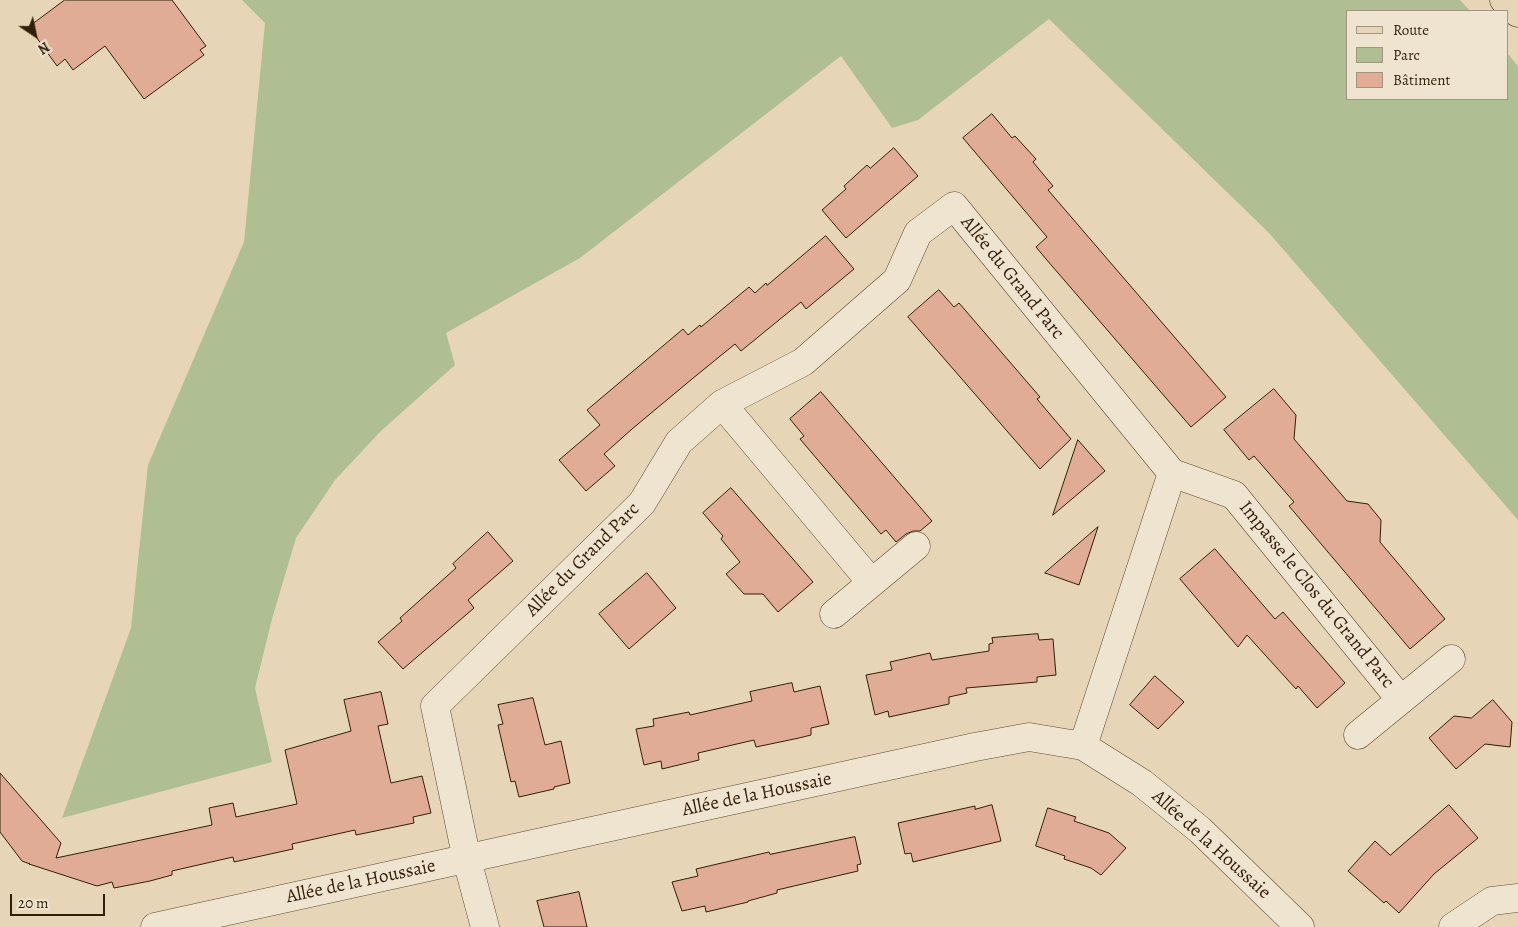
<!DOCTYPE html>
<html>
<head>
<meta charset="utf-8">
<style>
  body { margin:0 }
  #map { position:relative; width:1518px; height:927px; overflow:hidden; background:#e6d6b7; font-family:Alegreya,serif }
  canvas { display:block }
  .legend { position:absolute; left:1346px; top:10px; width:162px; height:90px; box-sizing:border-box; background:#efe4d0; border:1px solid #a39580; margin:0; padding:6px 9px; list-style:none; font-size:15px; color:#321e07 }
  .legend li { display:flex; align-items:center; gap:10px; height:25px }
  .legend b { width:25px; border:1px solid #a39580 }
  .north { position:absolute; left:10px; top:10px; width:50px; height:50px; -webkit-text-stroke:4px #efe4d0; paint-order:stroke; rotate:146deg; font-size:14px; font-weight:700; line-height:20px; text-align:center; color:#321e07 }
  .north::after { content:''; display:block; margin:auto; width:18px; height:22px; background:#321e07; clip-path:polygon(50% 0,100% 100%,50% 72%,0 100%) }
  .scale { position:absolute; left:10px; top:894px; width:95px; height:22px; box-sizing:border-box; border:2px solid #321e07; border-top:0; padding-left:6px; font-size:15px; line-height:18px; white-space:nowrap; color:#321e07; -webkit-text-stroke:4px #efe4d0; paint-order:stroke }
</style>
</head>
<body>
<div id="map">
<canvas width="1518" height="927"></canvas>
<ul class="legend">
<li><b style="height:6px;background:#e6d6b7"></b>Route</li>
<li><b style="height:14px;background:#afbf93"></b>Parc</li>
<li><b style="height:14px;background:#e1ac95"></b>Bâtiment</li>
</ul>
<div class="north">N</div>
<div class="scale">20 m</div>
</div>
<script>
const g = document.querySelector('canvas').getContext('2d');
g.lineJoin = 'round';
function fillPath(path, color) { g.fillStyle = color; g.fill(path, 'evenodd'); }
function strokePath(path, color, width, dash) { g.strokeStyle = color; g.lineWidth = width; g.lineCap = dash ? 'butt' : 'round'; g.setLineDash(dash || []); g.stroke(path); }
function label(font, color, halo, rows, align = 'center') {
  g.font = font + ' Alegreya,serif'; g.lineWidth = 4.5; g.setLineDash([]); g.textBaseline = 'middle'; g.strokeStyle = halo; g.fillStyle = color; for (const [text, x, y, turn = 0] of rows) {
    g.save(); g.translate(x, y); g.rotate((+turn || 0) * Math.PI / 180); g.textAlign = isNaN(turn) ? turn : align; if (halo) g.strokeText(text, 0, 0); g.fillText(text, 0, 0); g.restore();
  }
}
fillPath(new Path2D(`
  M 242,0 L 1460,0 L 1470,11 L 1347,11 L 1347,99 L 1507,99 L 1507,53 L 1518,66 L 1518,520 L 1269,233 L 1049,19 L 918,120 L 892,128 L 841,56 L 580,258 L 446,333 L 455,365 L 381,431 L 335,480 L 296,538 L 272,619 L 255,688 L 272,762 L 62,818 L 131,628 L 148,465 L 244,242 L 265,23 Z`), '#afbf93');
const building = new Path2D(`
  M 65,0 L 172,0 L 206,46 L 200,50 L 204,55 L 144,99 L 105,46 L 73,70 L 65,59 L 57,66 L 29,27 Z
  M 992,114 L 1012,138 L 1015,136 L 1036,159 L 1033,162 L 1053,186 L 1048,190 L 1226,397 L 1191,427 L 1046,259 L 1036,247 L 1047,237 L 963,138 Z
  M 894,148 L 918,176 L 846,238 L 822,210 L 846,189 L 844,186 L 867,165 L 870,168 Z
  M 826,236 L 854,269 L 806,309 L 801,302 L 741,351 L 735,344 L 692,379 L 632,429 L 604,454 L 615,466 L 586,491 L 559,460 L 600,425 L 587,410 L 683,329 L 688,335 L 700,325 L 701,327 L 749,287 L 755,293 L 766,283 L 767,285 Z
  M 939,290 L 954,307 L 959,303 L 1040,397 L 1037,399 L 1071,439 L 1040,469 L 908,317 Z
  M 1274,389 L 1296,415 L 1294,439 L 1347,501 L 1368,504 L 1381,520 L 1380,542 L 1445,619 L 1410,649 L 1289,506 L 1294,502 L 1254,456 L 1249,460 L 1224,430 Z
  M 821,392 L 932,521 L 920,531 L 913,531 L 906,534 L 896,542 L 886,530 L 881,534 L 800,439 L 804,436 L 790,419 Z
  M 1078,440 L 1105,471 L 1053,515 Z
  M 731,488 L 813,582 L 778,612 L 763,594 L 744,594 L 726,574 L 740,562 L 721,539 L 723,536 L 703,513 Z
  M 1098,527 L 1079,585 L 1045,573 Z
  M 488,532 L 513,561 L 468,600 L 474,608 L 403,669 L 378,642 L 402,621 L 400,618 L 456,568 L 453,564 Z
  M 1215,549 L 1275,619 L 1283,612 L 1345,683 L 1317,708 L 1298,686 L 1296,689 L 1247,635 L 1238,647 L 1180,579 Z
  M 647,573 L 676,608 L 629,649 L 599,614 Z
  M 1038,634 L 1039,640 L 1053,639 L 1056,675 L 1037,677 L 1037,682 L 966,688 L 967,693 L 949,697 L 949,704 L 889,717 L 888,711 L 875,715 L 866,675 L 892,670 L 890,662 L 930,653 L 932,660 L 989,651 L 989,644 L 993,643 L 992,638 Z
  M 1155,676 L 1184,702 L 1158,729 L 1130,705 Z
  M 792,683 L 794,692 L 820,686 L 829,724 L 811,728 L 811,735 L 799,738 L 756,747 L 754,740 L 698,753 L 699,760 L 662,769 L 661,761 L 644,765 L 636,729 L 654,726 L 653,719 L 689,712 L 690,715 L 752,701 L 750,692 Z
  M 381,692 L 388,724 L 378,726 L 391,783 L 422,776 L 431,813 L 413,817 L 414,823 L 356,835 L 355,830 L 292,844 L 293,849 L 234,862 L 233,857 L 172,871 L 172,875 L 150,881 L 114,888 L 112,882 L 97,886 L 29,864 L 30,864 L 22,861 L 0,832 L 0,773 L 61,843 L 56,858 L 212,825 L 209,808 L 233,803 L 236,817 L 297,804 L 285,750 L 351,731 L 344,700 Z
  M 533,698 L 545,745 L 561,741 L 570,783 L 554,787 L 554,789 L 519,797 L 515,781 L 511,782 L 498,725 L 503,724 L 498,705 Z
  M 1493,700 L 1512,722 L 1510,747 L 1485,744 L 1456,769 L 1429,738 L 1454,716 L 1471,718 Z
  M 992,805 L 1001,841 L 913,862 L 911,853 L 905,854 L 898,823 L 975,806 L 975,809 Z
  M 1449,805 L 1478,838 L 1434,874 L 1399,913 L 1386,901 L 1384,903 L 1348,871 L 1375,841 L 1390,855 Z
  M 1048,808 L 1076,817 L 1074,821 L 1109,833 L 1126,848 L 1101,875 L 1091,868 L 1064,859 L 1065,856 L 1036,846 Z
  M 855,837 L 861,864 L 857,865 L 858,871 L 777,890 L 777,893 L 748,901 L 748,902 L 706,912 L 705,906 L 682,911 L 672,882 L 698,876 L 696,869 L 769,852 L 770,854 Z
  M 579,892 L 587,927 L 544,927 L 537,901 Z`);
fillPath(building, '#e1ac95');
strokePath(building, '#321e07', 1);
const minor = new Path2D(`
  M 722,404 L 871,582
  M 1172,473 L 1234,495 L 1401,700
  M 834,614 L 916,546
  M 1358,735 L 1451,659
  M 155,927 L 975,747 L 1029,737 L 1083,746 L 1142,783 L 1200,830 L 1300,927
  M 485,927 L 467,860 L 435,706 L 642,503 L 679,442 L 722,404 L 803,362 L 897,280 L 918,233 L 954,206 L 1172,473 L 1083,746
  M 1453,927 L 1492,901 L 1518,898`);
const major = new Path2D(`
  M 1504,0 L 1513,10 L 1518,13`);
strokePath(minor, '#5f4c33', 29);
strokePath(major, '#321e07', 29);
strokePath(minor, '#efe4d0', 28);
strokePath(major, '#e6d6b7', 28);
label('19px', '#321e07', '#efe4d0', [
  ["Allée du Grand Parc",1012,278,51],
  ["Allée du Grand Parc",583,560,-45],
  ["Impasse le Clos du Grand Parc",1316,595,51],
  ["Allée de la Houssaie",757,795,-12],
  ["Allée de la Houssaie",1211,845,42],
  ["Allée de la Houssaie",361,882,-12]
]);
</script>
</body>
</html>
